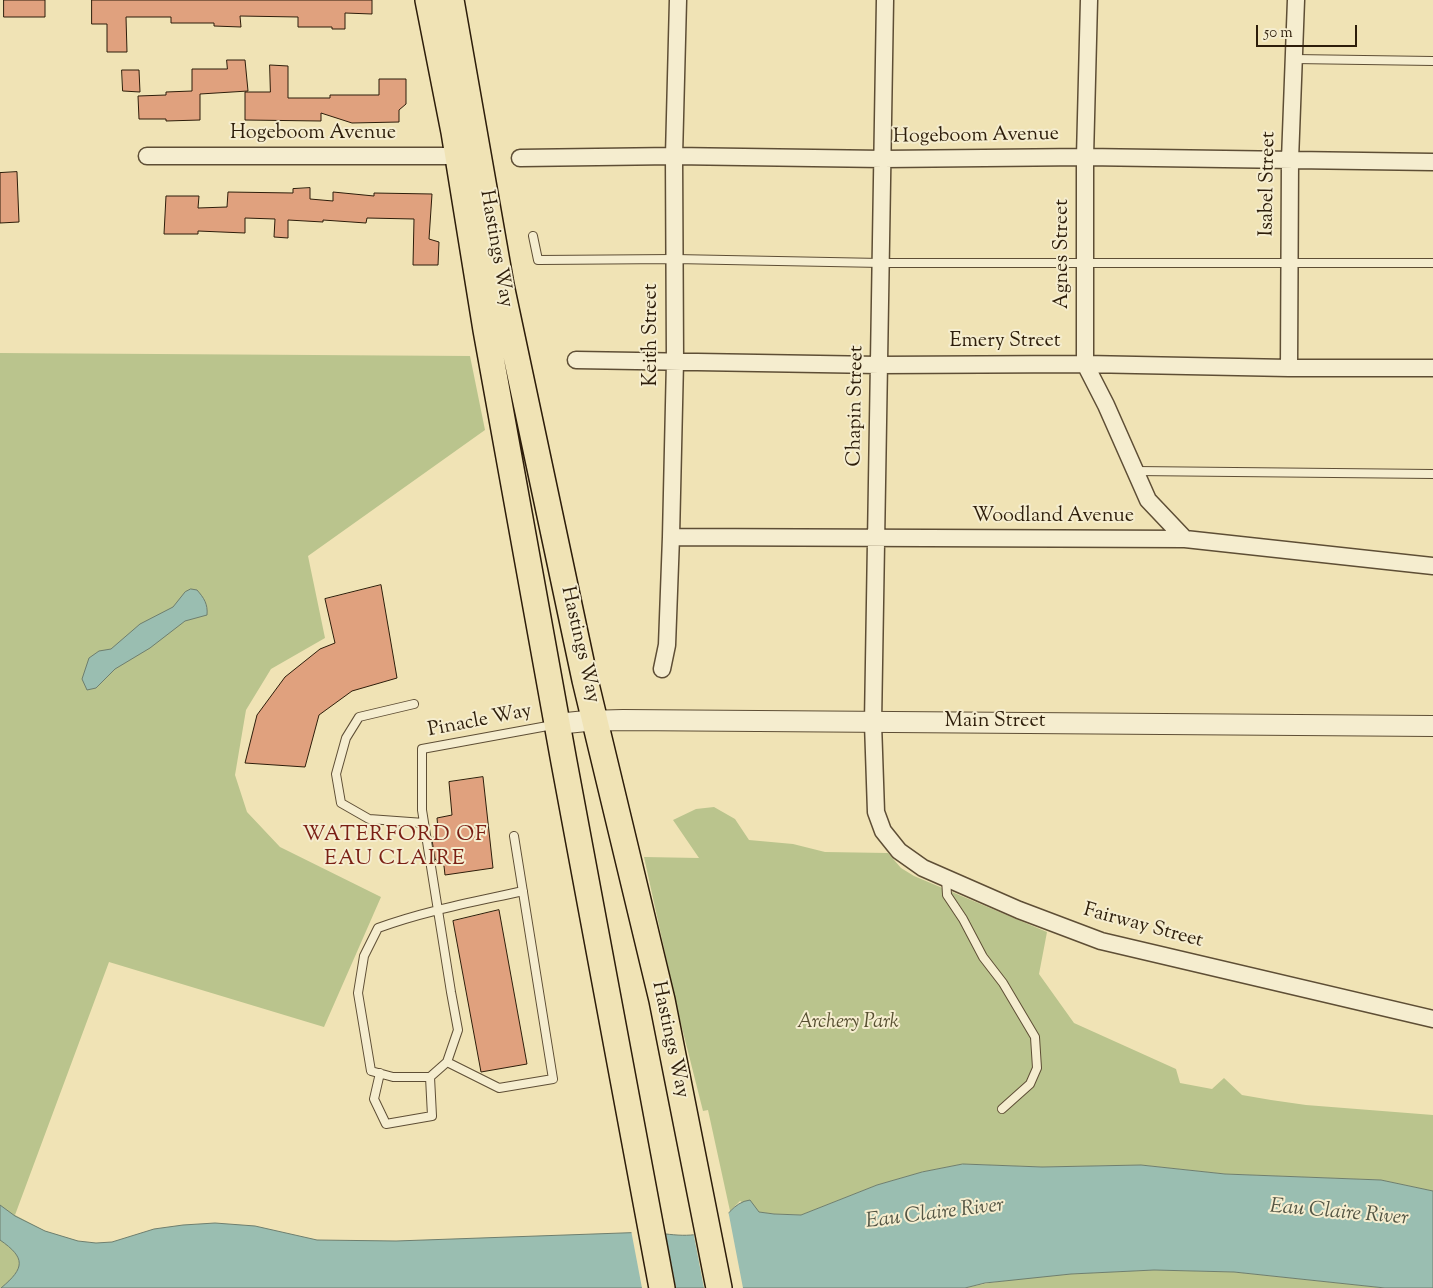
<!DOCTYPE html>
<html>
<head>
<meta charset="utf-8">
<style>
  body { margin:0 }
  #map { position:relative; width:1433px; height:1288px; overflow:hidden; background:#f0e3b5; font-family:"Sorts Mill Goudy",serif }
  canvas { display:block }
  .scale { position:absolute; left:1256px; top:25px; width:101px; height:22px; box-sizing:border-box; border:2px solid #2d1d0a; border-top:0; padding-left:6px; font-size:15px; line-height:18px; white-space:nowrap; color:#2d1d0a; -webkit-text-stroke:4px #f5edcf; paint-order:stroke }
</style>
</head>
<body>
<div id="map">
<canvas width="1433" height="1288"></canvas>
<div class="scale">50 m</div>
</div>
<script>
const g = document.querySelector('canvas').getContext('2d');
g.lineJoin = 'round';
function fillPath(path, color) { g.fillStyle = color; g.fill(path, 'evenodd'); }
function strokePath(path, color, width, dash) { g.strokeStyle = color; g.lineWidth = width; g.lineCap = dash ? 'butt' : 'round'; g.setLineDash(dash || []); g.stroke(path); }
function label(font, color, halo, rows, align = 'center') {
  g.font = font + ' "Sorts Mill Goudy",serif'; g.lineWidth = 4; g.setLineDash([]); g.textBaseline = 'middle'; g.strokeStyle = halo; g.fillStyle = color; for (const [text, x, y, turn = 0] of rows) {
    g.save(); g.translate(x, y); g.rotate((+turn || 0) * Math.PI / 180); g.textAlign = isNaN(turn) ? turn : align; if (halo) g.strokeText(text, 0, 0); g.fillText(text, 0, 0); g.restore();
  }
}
fillPath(new Path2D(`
  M 0,353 L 470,356 L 485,430 L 308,556 L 325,638 L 271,669 L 246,710 L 235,775 L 247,812 L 280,847 L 381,897 L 324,1027 L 109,962 L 15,1215 L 45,1231 L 78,1241 L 14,1278 L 1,1288 L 0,1288 Z
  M 714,807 L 735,819 L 749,840 L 793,844 L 825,852 L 888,853 L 901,868 L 914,876 L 1047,932 L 1039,974 L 1074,1023 L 1176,1069 L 1180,1083 L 1212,1089 L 1224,1078 L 1242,1095 L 1271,1100 L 1306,1105 L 1433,1115 L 1433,1191 L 1381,1180 L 1225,1174 L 1141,1165 L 1042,1167 L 963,1164 L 922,1172 L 877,1185 L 801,1215 L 774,1214 L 759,1212 L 740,1201 L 730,1211 L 708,1110 L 703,1111 L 678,1012 L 644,857 L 699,858 L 673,820 L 696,809 Z
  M 1154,1270 L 1234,1272 L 1385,1288 L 965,1288 C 1026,1274 1091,1273 1154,1270 Z`), '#bac48d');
const water = new Path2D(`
  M 191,589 L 197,590 C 204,598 208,604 207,615 L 185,621 L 150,648 L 115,669 L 96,688 L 87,690 L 82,679 L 89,658 L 99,651 L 111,649 L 140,624 L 173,607 L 185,592 Z
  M 963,1164 L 1042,1167 L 1141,1165 L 1225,1174 L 1381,1180 L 1433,1191 L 1433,1288 L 1385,1288 L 1234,1272 L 1154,1270 L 1071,1274 L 985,1283 L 965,1288 L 1,1288 C 25,1268 26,1258 0,1240 L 0,1205 L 15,1216 L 45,1231 L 78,1241 L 96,1243 L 112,1242 L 154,1229 L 183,1225 L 215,1223 L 255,1226 L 317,1240 L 396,1241 L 650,1232 C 669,1234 696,1240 713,1228 C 726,1219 733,1202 750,1200 L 759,1212 L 774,1214 L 801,1215 L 877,1185 L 922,1172 Z`);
fillPath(water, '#9abeb1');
strokePath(water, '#6e7e6e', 1);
fillPath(new Path2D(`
  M 728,1210 L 743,1288 L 704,1288 L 693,1231 L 710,1227 Z
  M 631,1230 L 665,1231 L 676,1288 L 642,1288 Z`), '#f0e3b5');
const building = new Path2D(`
  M 4,0 L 45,0 L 45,17 L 4,17 Z
  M 92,0 L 372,0 L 372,14 L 345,13 L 345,29 L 332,29 L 332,27 L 298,27 L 298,17 L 240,16 L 241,27 L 214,26 L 214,23 L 171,23 L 171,17 L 126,17 L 127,52 L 107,52 L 107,24 L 92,24 Z
  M 227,60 L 245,60 L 248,91 L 200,94 L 200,120 L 166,121 L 166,119 L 139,119 L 138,96 L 166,95 L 166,92 L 192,91 L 192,69 L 227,69 Z
  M 270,65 L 288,66 L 288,98 L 330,98 L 330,95 L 379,95 L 379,79 L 406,79 L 406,104 L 399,110 L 399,122 L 352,123 L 321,113 L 321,121 L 245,120 L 245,92 L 270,92 Z
  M 122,70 L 139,70 L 140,92 L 123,91 Z
  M 17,172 L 19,222 L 0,223 L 0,173 Z
  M 310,188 L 310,199 L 333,201 L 333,192 L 374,196 L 374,193 L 432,194 L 429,239 L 439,242 L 438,265 L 413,265 L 414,219 L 367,218 L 366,223 L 323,220 L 323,222 L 288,220 L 288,238 L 274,237 L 275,219 L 245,218 L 245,233 L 198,231 L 198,234 L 164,234 L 166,196 L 199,196 L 198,208 L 227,207 L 228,192 L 293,193 L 293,189 Z
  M 381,585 L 397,678 L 352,691 L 319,715 L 305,767 L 245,763 L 257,715 L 285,677 L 320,649 L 335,643 L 325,599 Z
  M 483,777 L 493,868 L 445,875 L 444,866 L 435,859 L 432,840 L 438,829 L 437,818 L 452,815 L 449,782 Z
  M 499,910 L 527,1064 L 481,1072 L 453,921 Z`);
fillPath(building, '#e0a17e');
strokePath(building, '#2d1d0a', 1);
const service = new Path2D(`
  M 1294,59 L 1433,61
  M 533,236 L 538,260 L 675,259 L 881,263 L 1433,263
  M 1135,471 L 1433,474
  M 414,704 L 359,717 L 346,738 L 336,774 L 341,803 L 369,819 L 424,823
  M 946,878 L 947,895 L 963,919 L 983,957 L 1003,983 L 1035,1037 L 1037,1068 L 1030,1084 L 1002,1109
  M 523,891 C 474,902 424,911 378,928 L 364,956 L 358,993 L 371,1071 L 393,1077 L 430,1077 L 447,1062 L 458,1030 L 451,992 L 422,810 L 422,749 L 553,725
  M 447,1062 L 499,1088 L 553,1079 L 514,836
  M 380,1073 L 374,1099 L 386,1124 L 432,1116 L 430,1077`);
const minor = new Path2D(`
  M 885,0 L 873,723 L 876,812 L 883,831 L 899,851 L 923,868 L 1019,910 L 1101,941 L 1433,1019
  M 1089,0 L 1085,157 L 1085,364 L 1106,405 L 1148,500 L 1185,539
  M 147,156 L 466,156
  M 520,158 L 674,156 L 883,159 L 1085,157 L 1433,162
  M 576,360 L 879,365 L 1085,364 L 1289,368 L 1433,368
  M 1289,368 L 1290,160 L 1296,0
  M 671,537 L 1185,539 L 1433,566
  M 662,669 L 667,645 L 671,537 L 675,361 L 674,156 L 678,0`);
const tertiary = new Path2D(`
  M 557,724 L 586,721 L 623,720 L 1433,726`);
const primary = new Path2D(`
  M 428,0 L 454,132 L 486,330 L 564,762 L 662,1288
  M 451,0 L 501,285 L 585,680 L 662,1000 L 719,1288`);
strokePath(service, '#5e4e35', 10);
strokePath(minor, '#5e4e35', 19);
strokePath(tertiary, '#5e4e35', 22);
strokePath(primary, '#2d1d0a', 28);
strokePath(service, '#f5edcf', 8);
strokePath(minor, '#f5edcf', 16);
strokePath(tertiary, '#f5edcf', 20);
strokePath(primary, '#f0e3b5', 25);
label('20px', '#2d1d0a', '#f5edcf', [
  ["Hogeboom Avenue",313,135],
  ["Hogeboom Avenue",976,137,-1],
  ["Isabel Street",1269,184,-89],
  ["Hastings Way",495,249,80],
  ["Agnes Street",1064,254,-90],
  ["Keith Street",653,335,-90],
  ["Emery Street",1005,343],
  ["Chapin Street",857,406,-89],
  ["Woodland Avenue",1053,518],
  ["Hastings Way",579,645,77],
  ["Pinacle Way",480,722,-11],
  ["Main Street",995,723],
  ["Fairway Street",1143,927,15],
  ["Hastings Way",669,1040,78]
]);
label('italic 20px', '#574f31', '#f5edcf', [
  ["Archery Park",848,1024]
]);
g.letterSpacing = '1px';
label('21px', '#7a1f14', '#f5edcf', [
  ["WATERFORD OF",395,836],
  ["EAU CLAIRE",395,860]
]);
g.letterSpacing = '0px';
label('italic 21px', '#535544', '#f5edcf', [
  ["Eau Claire River",1339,1214,5],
  ["Eau Claire River",935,1215,-7]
]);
</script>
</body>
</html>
